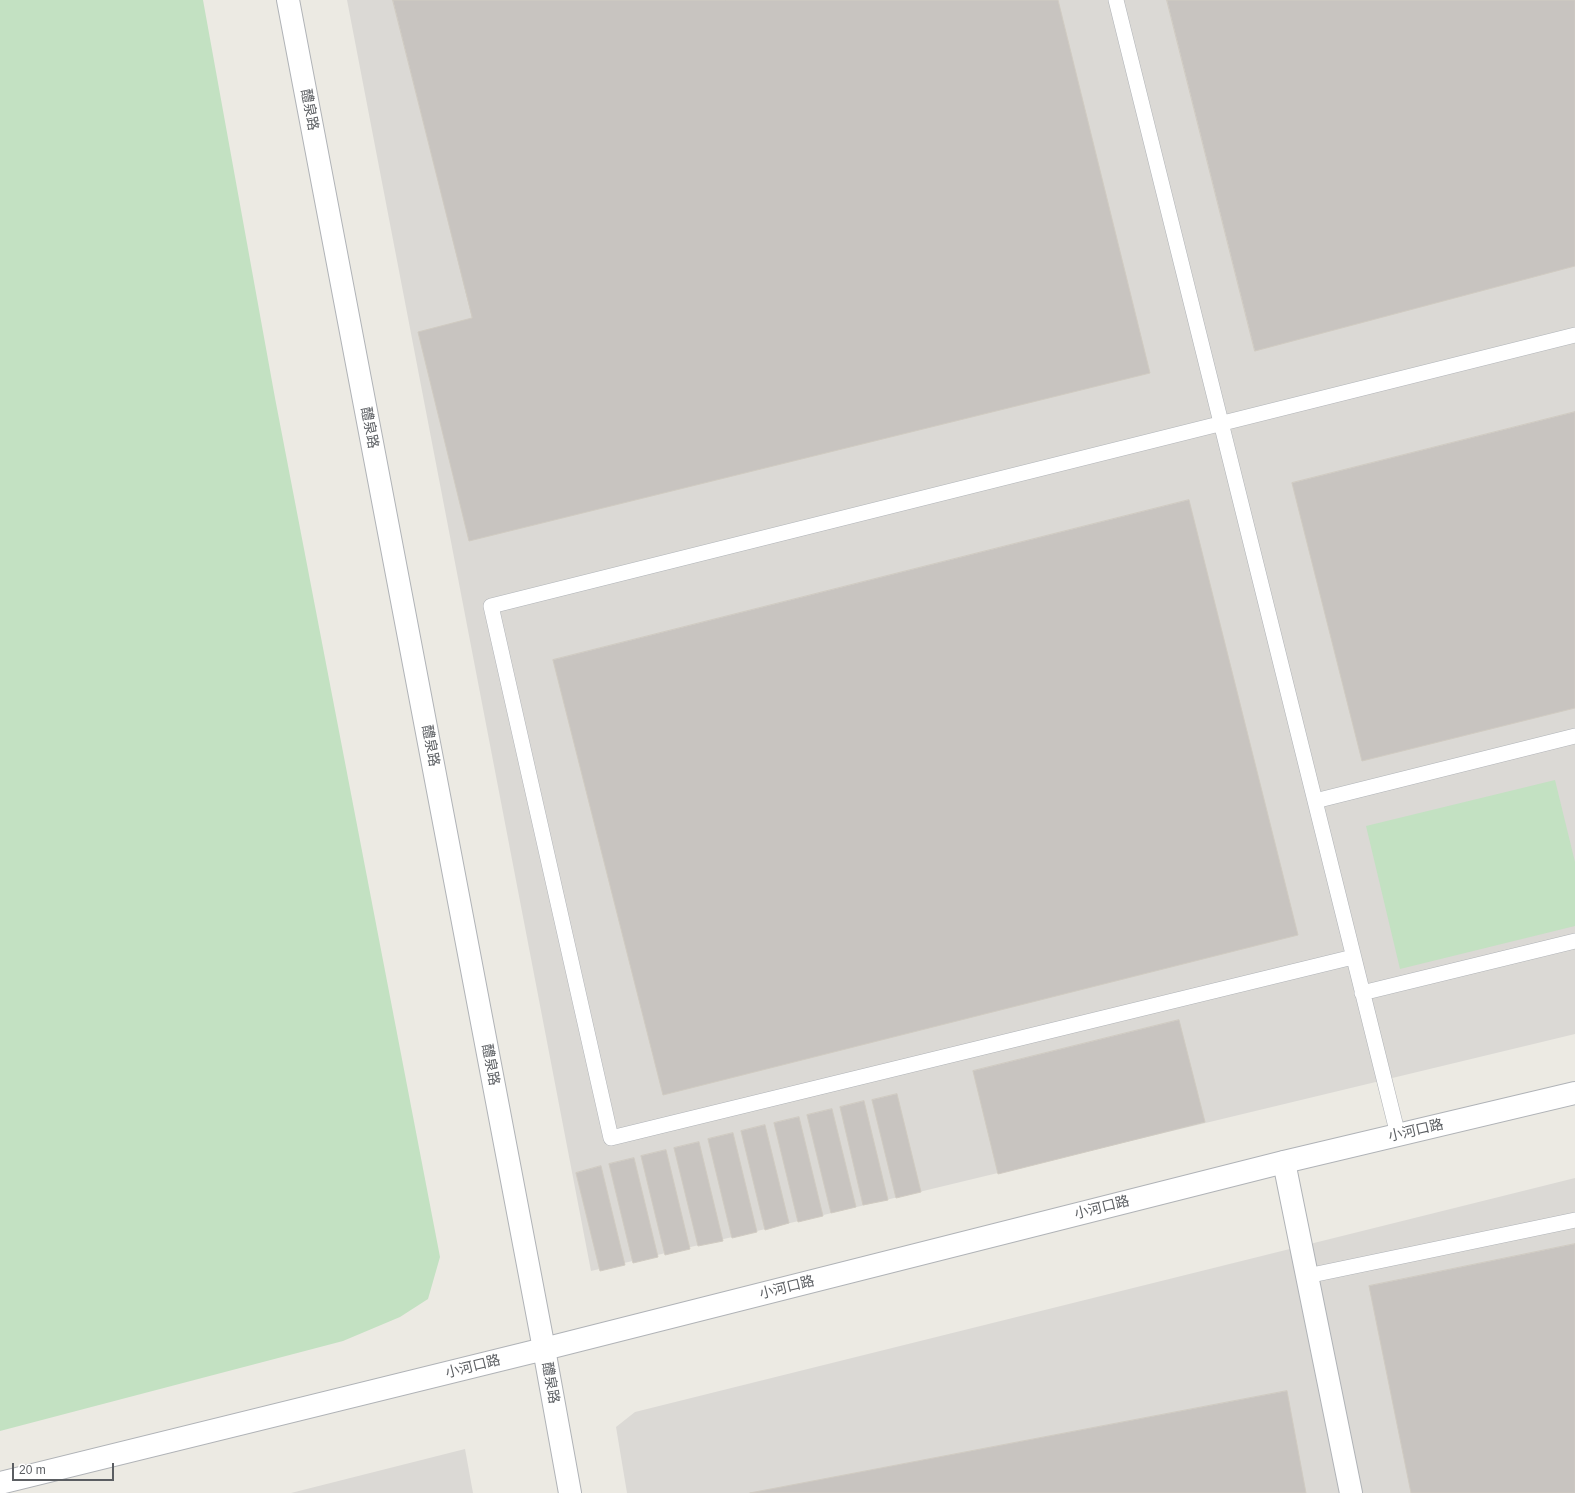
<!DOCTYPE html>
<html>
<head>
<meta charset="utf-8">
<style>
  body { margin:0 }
  #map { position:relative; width:1575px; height:1493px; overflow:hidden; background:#eceae3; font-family:Arial,sans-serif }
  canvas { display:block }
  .scale { position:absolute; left:12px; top:1463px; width:102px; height:18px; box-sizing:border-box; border:2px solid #5b5e62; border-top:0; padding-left:5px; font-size:12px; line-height:14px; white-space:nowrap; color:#5b5e62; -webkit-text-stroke:3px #fff; paint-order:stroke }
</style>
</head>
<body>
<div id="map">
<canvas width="1575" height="1493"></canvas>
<div class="scale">20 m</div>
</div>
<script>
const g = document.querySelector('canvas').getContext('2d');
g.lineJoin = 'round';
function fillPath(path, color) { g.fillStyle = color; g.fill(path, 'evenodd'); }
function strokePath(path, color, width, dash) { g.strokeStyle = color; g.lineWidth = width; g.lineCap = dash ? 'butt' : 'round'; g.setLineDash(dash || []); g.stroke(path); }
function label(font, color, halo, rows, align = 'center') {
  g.font = font + ' Arial,"Noto Sans SC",sans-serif'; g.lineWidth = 3; g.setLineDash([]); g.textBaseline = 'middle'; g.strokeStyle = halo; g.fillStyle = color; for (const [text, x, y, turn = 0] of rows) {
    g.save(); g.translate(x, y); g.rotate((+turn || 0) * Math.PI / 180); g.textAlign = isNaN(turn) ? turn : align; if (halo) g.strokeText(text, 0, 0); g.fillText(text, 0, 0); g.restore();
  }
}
fillPath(new Path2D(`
  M 347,0 L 1575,0 L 1575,1034 L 591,1271 Z
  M 1575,1178 L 1575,1493 L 627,1493 L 616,1427 L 635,1412 Z
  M 465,1449 L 473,1493 L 291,1493 Z`), '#dbd9d5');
fillPath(new Path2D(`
  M 0,0 L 203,0 L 275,398 L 440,1257 L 428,1299 L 400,1317 L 343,1341 L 0,1431 Z
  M 1555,780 L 1575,862 L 1575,926 L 1400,969 L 1366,826 Z`), '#c3e1c2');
const building = new Path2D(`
  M 393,0 L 1058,0 L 1150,373 L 469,541 L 418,332 L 472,318 Z
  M 1167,0 L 1575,0 L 1575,266 L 1255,351 Z
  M 1575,412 L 1575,708 L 1362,761 L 1292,483 Z
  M 1189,500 L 1298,935 L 663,1095 L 553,660 Z
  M 1179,1020 L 1205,1122 L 998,1174 L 973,1071 Z
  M 897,1094 L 921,1192 L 896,1198 L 872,1100 Z
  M 864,1101 L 888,1200 L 863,1205 L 840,1107 Z
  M 832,1109 L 856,1207 L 831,1213 L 807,1115 Z
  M 799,1117 L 823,1216 L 798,1222 L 774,1123 Z
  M 765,1125 L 789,1223 L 765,1230 L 741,1131 Z
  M 733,1133 L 757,1232 L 732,1238 L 708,1139 Z
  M 699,1142 L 723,1241 L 698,1246 L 674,1148 Z
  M 666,1150 L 690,1249 L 665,1255 L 641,1156 Z
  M 634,1158 L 658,1257 L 633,1263 L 609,1164 Z
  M 601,1166 L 625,1265 L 600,1271 L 576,1173 Z
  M 1575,1244 L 1575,1493 L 1411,1493 L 1369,1286 Z
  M 1287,1391 L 1306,1493 L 750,1493 Z`);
fillPath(building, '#c8c4c0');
strokePath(building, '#d0cbc2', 1);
const service = new Path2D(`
  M 1116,0 L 1398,1135
  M 1315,801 L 1575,736
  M 1353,957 L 611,1138 L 491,606 L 1575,335
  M 1362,993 L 1575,941
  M 1307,1276 L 1575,1220`);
const minor = new Path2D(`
  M 1284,1162 L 1351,1493`);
const tertiary = new Path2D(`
  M 288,0 L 544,1349 L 570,1493
  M 0,1483 L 544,1349 L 1284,1162 L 1575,1093`);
strokePath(service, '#b0b3b7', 16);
strokePath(minor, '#b0b3b7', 24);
strokePath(tertiary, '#b0b3b7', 24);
strokePath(service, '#fff', 15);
strokePath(minor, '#fff', 22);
strokePath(tertiary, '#fff', 22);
label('14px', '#5b5e62', '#fff', [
  ["醴泉路",309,110,79],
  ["醴泉路",369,428,79],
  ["醴泉路",430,746,79],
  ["醴泉路",490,1065,79],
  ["小河口路",1416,1131,-13],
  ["小河口路",1102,1208,-14],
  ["小河口路",787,1288,-14],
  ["小河口路",473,1367,-14],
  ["醴泉路",550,1383,80]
]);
</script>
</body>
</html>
